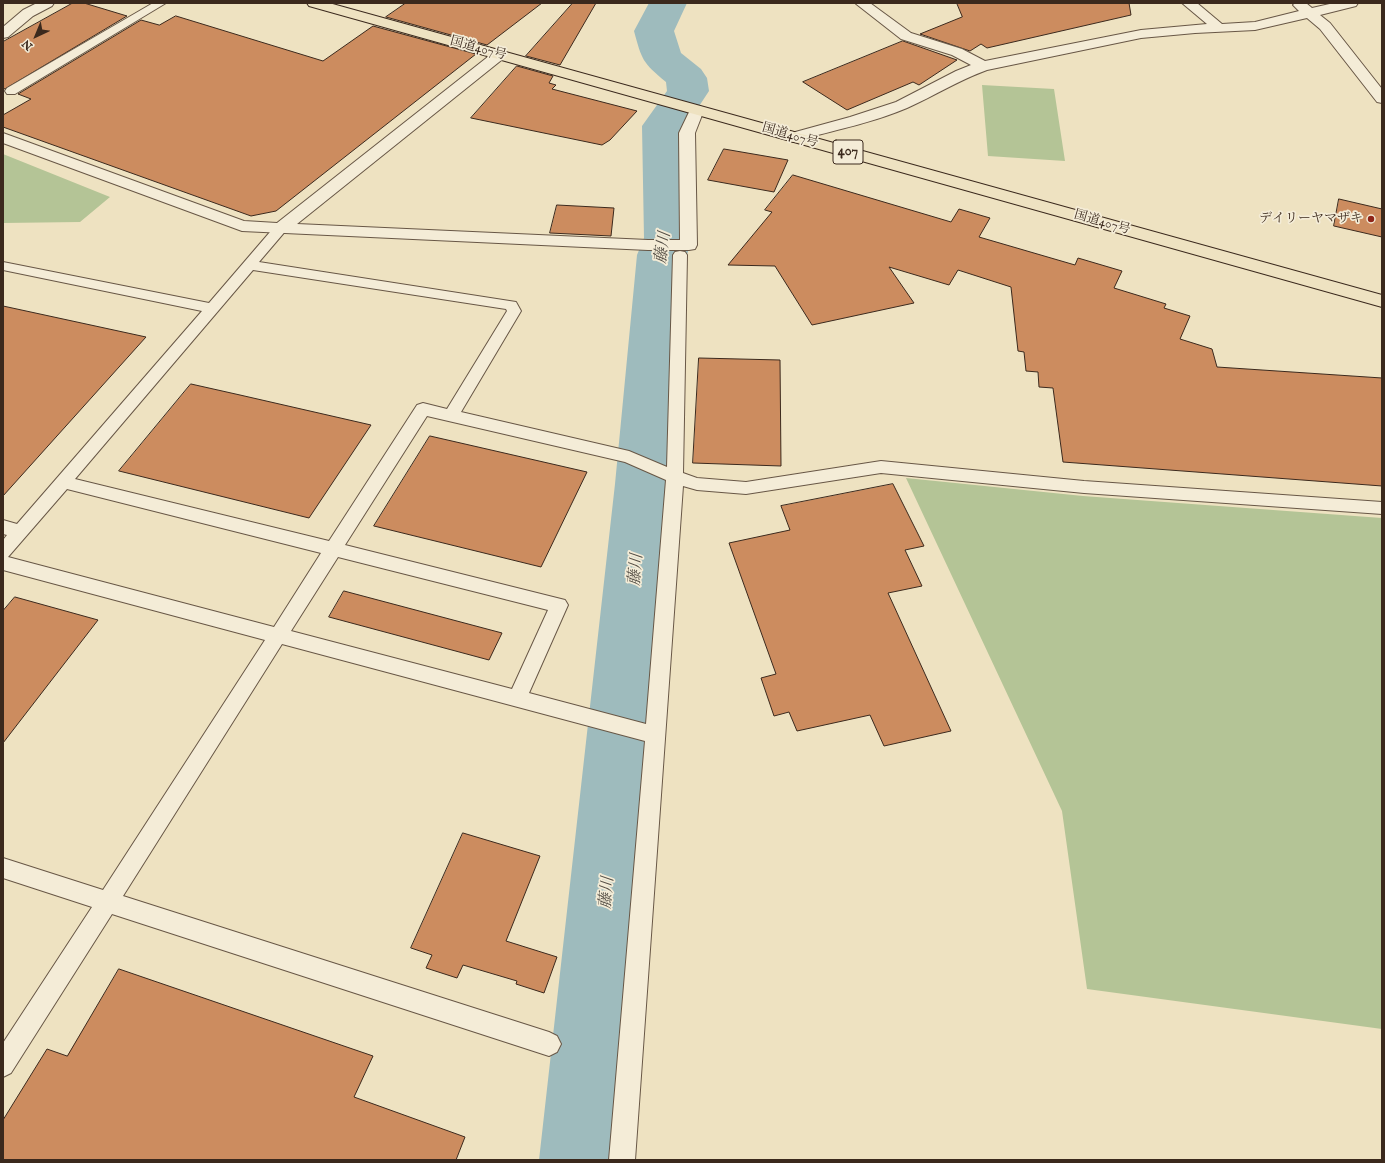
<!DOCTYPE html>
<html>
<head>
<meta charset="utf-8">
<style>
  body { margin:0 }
  #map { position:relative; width:1385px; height:1163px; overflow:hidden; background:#eee2c1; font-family:"IM FELL English",serif }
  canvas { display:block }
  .frame { position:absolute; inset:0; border:4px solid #3b291d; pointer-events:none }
  .north { position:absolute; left:16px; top:16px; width:40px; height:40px; -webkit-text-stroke:3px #f4ecd7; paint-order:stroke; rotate:224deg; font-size:11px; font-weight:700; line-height:16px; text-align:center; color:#3b291d }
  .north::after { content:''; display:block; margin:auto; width:14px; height:18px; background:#3b291d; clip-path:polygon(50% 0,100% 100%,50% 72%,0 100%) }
</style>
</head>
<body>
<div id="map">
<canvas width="1385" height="1163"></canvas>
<div class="frame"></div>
<div class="north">N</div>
</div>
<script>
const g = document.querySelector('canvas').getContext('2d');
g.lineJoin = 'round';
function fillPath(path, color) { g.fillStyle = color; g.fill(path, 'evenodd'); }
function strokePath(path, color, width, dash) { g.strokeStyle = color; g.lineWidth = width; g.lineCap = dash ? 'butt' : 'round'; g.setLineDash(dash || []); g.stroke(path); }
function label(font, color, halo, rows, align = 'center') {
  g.font = font + ' "IM FELL English","Noto Serif JP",serif'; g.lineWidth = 3.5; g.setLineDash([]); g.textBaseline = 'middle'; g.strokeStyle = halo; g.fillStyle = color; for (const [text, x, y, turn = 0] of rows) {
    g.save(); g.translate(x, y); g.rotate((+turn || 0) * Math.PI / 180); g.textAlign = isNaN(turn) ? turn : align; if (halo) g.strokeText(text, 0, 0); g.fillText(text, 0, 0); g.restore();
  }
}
fillPath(new Path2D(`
  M 982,85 L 1054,89 L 1065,161 L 988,156 Z
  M 3,154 L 110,197 L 80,222 L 3,223 Z
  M 906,478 L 1083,496 L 1382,518 L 1382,1029 L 1087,989 L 1062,811 Z`), '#b4c496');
fillPath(new Path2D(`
  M 649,3 L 687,3 L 674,31 L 681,53 L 701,69 L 707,78 L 709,91 L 686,126 L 692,238 L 687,255 L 675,484 L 629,1160 L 539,1160 L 615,484 L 637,255 L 644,238 L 642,126 L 667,91 L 666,82 C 642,62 642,60 634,31 Z`), '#9ebbbd');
const building = new Path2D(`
  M 73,3 L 84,3 L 127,16 L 5,89 L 3,88 L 3,42 Z
  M 406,3 L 542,3 L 487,45 L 386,17 Z
  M 573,3 L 596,3 L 560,65 L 526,56 Z
  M 957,3 L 1129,3 L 1131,15 L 987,48 L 981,44 L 970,51 L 920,34 L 962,17 Z
  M 176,16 L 323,61 L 373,26 L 476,54 L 276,211 L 251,216 L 3,127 L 3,115 L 31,99 L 18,94 L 141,20 L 159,25 Z
  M 903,41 L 957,60 L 919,85 L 913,82 L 847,110 L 803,82 Z
  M 517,66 L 553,76 L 549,83 L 556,85 L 552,89 L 637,111 L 610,140 L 602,145 L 471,118 Z
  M 724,149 L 788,160 L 774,192 L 708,180 Z
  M 793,175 L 951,222 L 959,209 L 990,218 L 979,237 L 1075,265 L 1078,258 L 1122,271 L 1114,288 L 1166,304 L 1164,308 L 1190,316 L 1180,339 L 1212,349 L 1217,367 L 1382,378 L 1382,486 L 1063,462 L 1053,388 L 1039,387 L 1038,372 L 1026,371 L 1024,352 L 1018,351 L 1011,287 L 958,270 L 949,285 L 889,267 L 914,303 L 812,325 L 775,266 L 728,265 L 772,212 L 765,210 Z
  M 1339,199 L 1382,209 L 1382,237 L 1334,226 Z
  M 557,205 L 614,208 L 611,236 L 550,233 Z
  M 3,306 L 146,337 L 3,496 Z
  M 699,358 L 780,360 L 781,466 L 693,463 Z
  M 191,384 L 240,395 L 371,425 L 309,518 L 119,471 Z
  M 430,436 L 587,472 L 541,567 L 374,526 Z
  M 893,484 L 924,546 L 905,550 L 922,586 L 888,593 L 951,731 L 884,746 L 870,715 L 797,731 L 789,712 L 774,716 L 761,678 L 776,674 L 729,543 L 790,530 L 781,506 Z
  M 344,591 L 502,633 L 489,660 L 329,617 Z
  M 15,597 L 98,620 L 3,743 L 3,611 Z
  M 463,833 L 540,856 L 506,941 L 557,957 L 544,993 L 516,984 L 517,981 L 463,965 L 457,978 L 426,968 L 432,955 L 411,948 Z
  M 119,969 L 373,1056 L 354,1097 L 465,1137 L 456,1160 L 3,1160 L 3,1120 L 47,1049 L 67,1056 Z`);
fillPath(building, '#cc8c5f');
strokePath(building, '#3b291d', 1);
const lane = new Path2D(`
  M 153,3 L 166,3 L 15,94 L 7,94 L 5,91 L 7,88 Z
  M 281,224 L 286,225 L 288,228 L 259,262 L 516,302 L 521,311 L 461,412 L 629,451 L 667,467 L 673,255 L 675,252 L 680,251 L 685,252 L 687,255 L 683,473 L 697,478 L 746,482 L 881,461 L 1084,481 L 1382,502 L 1382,514 L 1084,493 L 881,473 L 746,494 L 697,490 L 683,486 L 635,1160 L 609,1160 L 645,741 L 282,644 L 123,896 L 549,1032 L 557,1036 L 561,1044 L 557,1052 L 549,1056 L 112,914 L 11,1073 L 3,1077 L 3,1043 L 92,907 L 3,878 L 3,858 L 103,890 L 265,640 L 3,570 L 3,540 L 7,535 L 3,534 L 3,520 L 17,524 L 202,311 L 3,270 L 3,262 L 209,303 L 276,225 ZM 253,270 L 506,309 L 507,311 L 447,409 L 423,403 L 417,405 L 329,541 L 75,479 ZM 427,416 L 625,462 L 666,480 L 646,724 L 529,693 L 568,605 L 565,600 L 345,545 ZM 67,489 L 321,553 L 274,627 L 8,557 ZM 338,557 L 548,610 L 512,689 L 291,631 Z`);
const street = new Path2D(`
  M 37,3 L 54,3 L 52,6 L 33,16 L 8,37 L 3,38 L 3,27 L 23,10 Z
  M 855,3 L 870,3 L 911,33 L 962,49 L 985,61 L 1141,30 L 1207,24 L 1182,3 L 1197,3 L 1222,24 L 1255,22 L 1299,11 L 1293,5 L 1295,3 L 1306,3 L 1312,8 L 1334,3 L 1358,3 L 1356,6 L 1320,15 L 1330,23 L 1382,89 L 1382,103 L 1377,102 L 1320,29 L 1307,18 L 1255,30 L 1195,33 L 1141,38 L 987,70 C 959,80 934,96 907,108 C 874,122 833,131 798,140 L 793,142 L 788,140 L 785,137 L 788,134 L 850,117 L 896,102 L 956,71 L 971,65 L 952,55 L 901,39 Z
  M 499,51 L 504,52 L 506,55 L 504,58 L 297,224 L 648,240 L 680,240 L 679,133 L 690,110 L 692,107 L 697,106 L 702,107 L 704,110 L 695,133 L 697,245 L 695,249 L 689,250 L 648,250 L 242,231 L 3,143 L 3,133 L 244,221 L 277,223 L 494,52 Z`);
const highway = new Path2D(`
  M 307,3 L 329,3 L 1382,295 L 1382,307 L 309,6 Z`);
strokePath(lane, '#685746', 2);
strokePath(street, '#685746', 2);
strokePath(highway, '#3b291d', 2);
fillPath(lane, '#f4ecd7');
fillPath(street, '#f4ecd7');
fillPath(highway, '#eee2c1');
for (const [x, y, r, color] of [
  [1371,219,4,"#8f2418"]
]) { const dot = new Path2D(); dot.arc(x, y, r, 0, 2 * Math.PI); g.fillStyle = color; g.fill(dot); strokePath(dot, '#f4ecd7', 1.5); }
label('13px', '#3b291d', '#f4ecd7', [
  ["国道407号",478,49,15],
  ["国道407号",790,136,16],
  ["国道407号",1102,223,16]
]);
label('13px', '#3b291d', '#f4ecd7', [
  ["デイリーヤマザキ",1363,219]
], 'right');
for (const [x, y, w] of [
  [848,152,30]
]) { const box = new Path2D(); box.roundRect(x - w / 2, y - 12, w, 24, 3); g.fillStyle = '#f4ecd7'; g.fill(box); strokePath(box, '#3b291d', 1); }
label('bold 14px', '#3b291d', null, [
  ["407",848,152]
]);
label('italic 16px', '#544e45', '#f4ecd7', [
  ["藤川",664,248,-82],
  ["藤川",637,570,-85],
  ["藤川",608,893,-85]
]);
</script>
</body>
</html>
